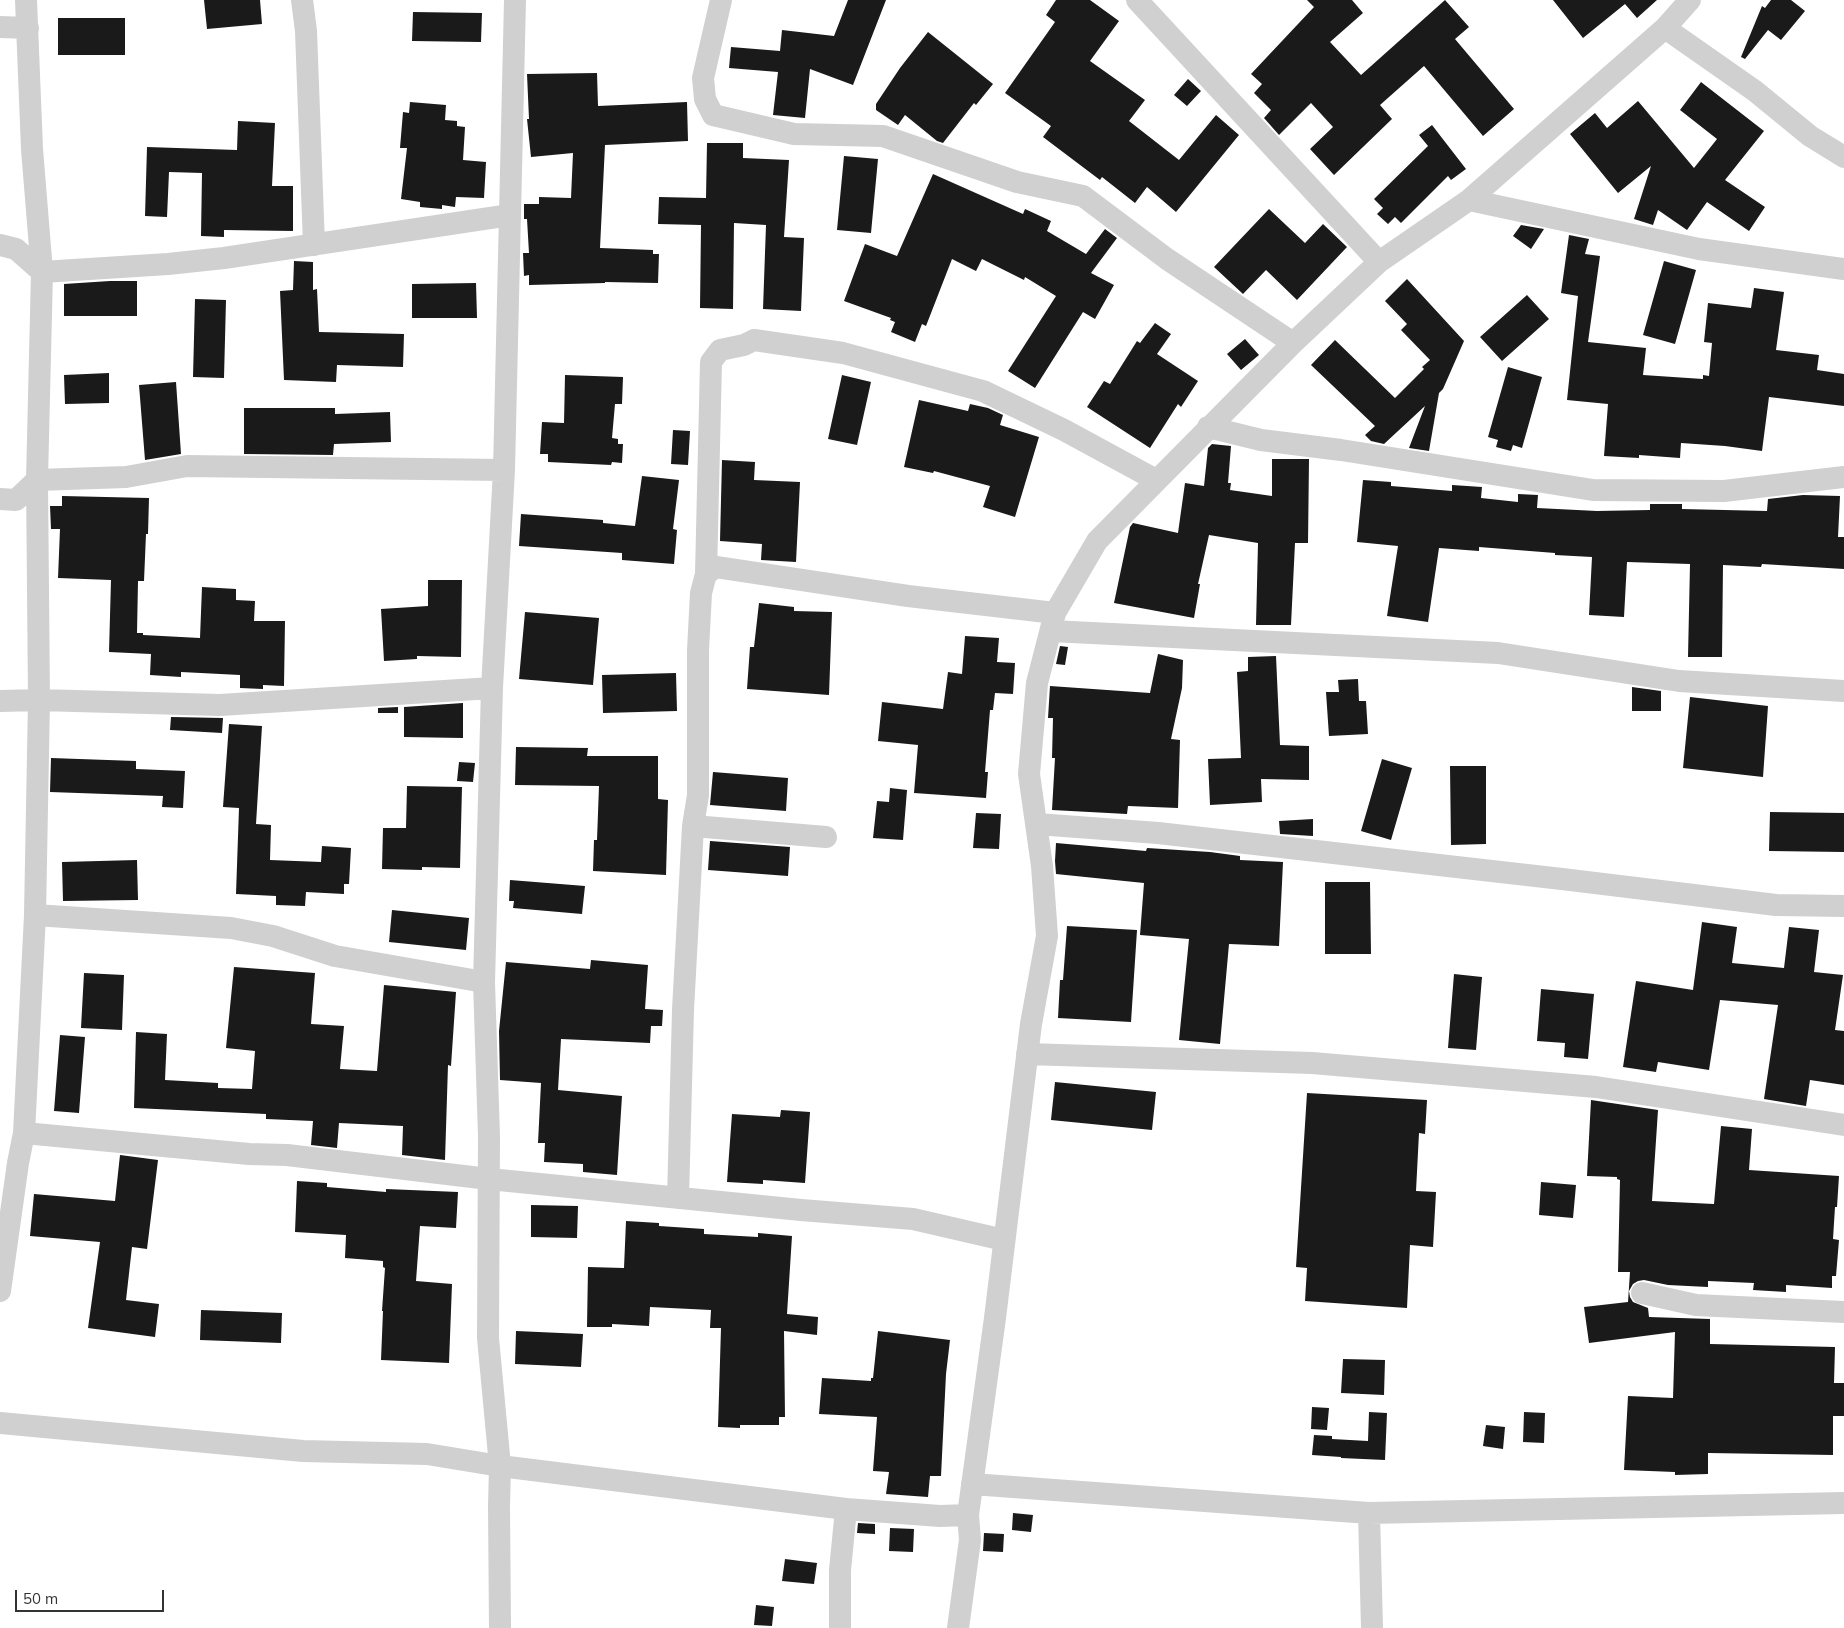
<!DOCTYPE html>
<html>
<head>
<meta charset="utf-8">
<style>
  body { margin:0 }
  #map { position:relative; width:1844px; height:1628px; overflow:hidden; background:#fff; font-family:Mulish,sans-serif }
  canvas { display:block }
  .scale { position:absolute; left:15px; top:1590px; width:149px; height:22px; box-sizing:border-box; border:2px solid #333; border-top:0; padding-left:6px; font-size:15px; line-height:18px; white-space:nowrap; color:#333; -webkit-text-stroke:4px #fff; paint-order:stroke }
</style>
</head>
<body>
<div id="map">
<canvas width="1844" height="1628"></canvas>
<div class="scale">50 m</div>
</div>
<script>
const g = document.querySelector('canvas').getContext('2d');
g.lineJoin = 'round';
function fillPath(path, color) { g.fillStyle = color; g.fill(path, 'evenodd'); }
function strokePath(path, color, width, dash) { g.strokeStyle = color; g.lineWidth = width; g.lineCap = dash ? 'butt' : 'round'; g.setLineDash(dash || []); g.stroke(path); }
fillPath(new Path2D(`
  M 204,0 L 260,0 L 262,24 L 207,29 Z
  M 848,0 L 886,0 L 853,85 L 810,69 L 805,118 L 773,115 L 778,72 L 729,68 L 731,47 L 780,51 L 782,30 L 834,36 Z
  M 1056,0 L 1090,0 L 1119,21 L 1090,61 L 1145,100 L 1129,121 L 1179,160 L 1216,115 L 1239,135 L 1176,212 L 1147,187 L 1135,203 L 1102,177 L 1100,180 L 1043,137 L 1051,126 L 1005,93 L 1055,22 L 1046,15 Z
  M 1307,0 L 1352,0 L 1363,13 L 1330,42 L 1361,75 L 1445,0 L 1469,27 L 1455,39 L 1514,109 L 1483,136 L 1424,66 L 1380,105 L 1392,119 L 1334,175 L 1310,149 L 1333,127 L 1311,103 L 1279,135 L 1264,118 L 1271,110 L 1254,93 L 1262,84 L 1251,74 L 1314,7 Z
  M 1553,0 L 1657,0 L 1637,18 L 1625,4 L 1583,38 Z
  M 1771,0 L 1791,0 L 1805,11 L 1781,40 L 1768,30 L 1745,59 L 1741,57 L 1762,6 L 1765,8 Z
  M 413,12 L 482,13 L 481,42 L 412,41 Z
  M 58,18 L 125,18 L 125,55 L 58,55 Z
  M 928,32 L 993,84 L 976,105 L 974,103 L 943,143 L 937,141 L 905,115 L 898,125 L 876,110 L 876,104 L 900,68 Z
  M 597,73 L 598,106 L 687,102 L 688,141 L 605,145 L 600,248 L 653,250 L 653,254 L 659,254 L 658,283 L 605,282 L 605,283 L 529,285 L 529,275 L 524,276 L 523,253 L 529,253 L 527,219 L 524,219 L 524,204 L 539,204 L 539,197 L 571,198 L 573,153 L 531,157 L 527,119 L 529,119 L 527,74 Z
  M 1188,79 L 1201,91 L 1187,106 L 1174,95 Z
  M 1701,82 L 1764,131 L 1725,180 L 1765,207 L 1749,231 L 1707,202 L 1687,230 L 1658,210 L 1653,225 L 1634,219 L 1651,166 L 1618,193 L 1570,134 L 1595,113 L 1607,128 L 1638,101 L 1694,168 L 1717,139 L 1680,110 Z
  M 410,102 L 446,105 L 445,120 L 457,121 L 457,126 L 465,127 L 463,160 L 486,162 L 484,198 L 456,197 L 455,207 L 442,205 L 442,209 L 420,207 L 420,202 L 401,199 L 407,148 L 400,148 L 403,112 L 409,113 Z
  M 238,121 L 275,123 L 272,186 L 293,186 L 293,231 L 224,230 L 224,237 L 201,236 L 202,173 L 169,172 L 167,217 L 145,216 L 147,147 L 237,150 Z
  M 1432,125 L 1466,169 L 1451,180 L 1448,176 L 1401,223 L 1395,217 L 1388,224 L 1377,214 L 1383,208 L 1374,199 L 1428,146 L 1419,135 Z
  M 707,143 L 743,143 L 743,158 L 789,160 L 784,237 L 804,238 L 801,311 L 763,309 L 766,225 L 734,223 L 733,309 L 700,308 L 701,225 L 658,224 L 659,197 L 706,198 Z
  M 844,156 L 878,159 L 871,233 L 837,230 Z
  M 933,174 L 1023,214 L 1025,209 L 1051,221 L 1047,231 L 1086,254 L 1105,229 L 1117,238 L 1091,273 L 1114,285 L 1095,319 L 1083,312 L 1035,388 L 1008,371 L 1056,296 L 1025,277 L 1024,280 L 982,259 L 976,271 L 952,259 L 926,326 L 922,324 L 915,342 L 891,332 L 895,322 L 890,320 L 891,318 L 844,301 L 865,244 L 897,256 Z
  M 1269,209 L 1305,243 L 1323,224 L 1347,247 L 1297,300 L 1266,270 L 1243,294 L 1214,267 Z
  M 1521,225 L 1544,229 L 1531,249 L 1513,236 Z
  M 1569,235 L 1589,239 L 1585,254 L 1600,256 L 1588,342 L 1646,348 L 1643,375 L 1703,379 L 1703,375 L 1709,376 L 1712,343 L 1704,342 L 1708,303 L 1751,308 L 1754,288 L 1784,292 L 1776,350 L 1819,355 L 1817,370 L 1844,374 L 1844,406 L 1769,397 L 1762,451 L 1725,446 L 1681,443 L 1680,458 L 1639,455 L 1639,458 L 1604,456 L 1608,404 L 1567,400 L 1578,296 L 1561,293 Z
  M 294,261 L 313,262 L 313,290 L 317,289 L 319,332 L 404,334 L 403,367 L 337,365 L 336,382 L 284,380 L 280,291 L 293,290 Z
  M 1664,261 L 1696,270 L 1675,344 L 1643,335 Z
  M 1407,279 L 1464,341 L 1443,389 L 1439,393 L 1429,451 L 1409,448 L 1425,406 L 1384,444 L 1371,441 L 1365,435 L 1375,426 L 1311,365 L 1335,340 L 1395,398 L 1424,369 L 1422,367 L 1430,360 L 1401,330 L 1407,324 L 1385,301 Z
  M 110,281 L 137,281 L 137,316 L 64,316 L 64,284 Z
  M 476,283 L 477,318 L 412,318 L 412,284 Z
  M 1527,295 L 1549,319 L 1502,361 L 1480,337 Z
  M 195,299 L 226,300 L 224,378 L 193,377 Z
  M 1155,323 L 1171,334 L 1157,354 L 1198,381 L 1181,407 L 1178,404 L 1150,448 L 1087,407 L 1104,381 L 1110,384 L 1137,341 L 1140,343 Z
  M 1245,339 L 1259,355 L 1241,370 L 1227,354 Z
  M 1508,367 L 1542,377 L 1522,448 L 1513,445 L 1511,451 L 1496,447 L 1498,440 L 1488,437 Z
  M 109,373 L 109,403 L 65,404 L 64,375 Z
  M 565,375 L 623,377 L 622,404 L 615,404 L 612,438 L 618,439 L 618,444 L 623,444 L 622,463 L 612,462 L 611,465 L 548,462 L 548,454 L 540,454 L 542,422 L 564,423 Z
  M 842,375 L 871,382 L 857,445 L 828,439 Z
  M 176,382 L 181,454 L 145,460 L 139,385 Z
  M 919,400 L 968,411 L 970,404 L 988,408 L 1003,415 L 1000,425 L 1039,437 L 1015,517 L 983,507 L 990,486 L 934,471 L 933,473 L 904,467 Z
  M 244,408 L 335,408 L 335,414 L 390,412 L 391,442 L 334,444 L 333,455 L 244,454 Z
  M 673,430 L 690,431 L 688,465 L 671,464 Z
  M 1212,444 L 1231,446 L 1228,483 L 1231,483 L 1230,490 L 1272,496 L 1272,459 L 1309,459 L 1308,543 L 1295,543 L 1291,625 L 1256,625 L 1258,543 L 1209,535 L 1198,584 L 1200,584 L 1194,618 L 1114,603 L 1130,527 L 1133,523 L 1178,533 L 1185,483 L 1204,486 L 1208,448 Z
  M 722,460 L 755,462 L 754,480 L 800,482 L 796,562 L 761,560 L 762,544 L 720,541 Z
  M 642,476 L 679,480 L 673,529 L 677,530 L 674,564 L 622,560 L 622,553 L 519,546 L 521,514 L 603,520 L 603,523 L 635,526 Z
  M 1363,480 L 1391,482 L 1391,486 L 1452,491 L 1452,485 L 1482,487 L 1481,498 L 1518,502 L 1518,494 L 1538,495 L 1537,508 L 1597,511 L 1650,510 L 1650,504 L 1682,504 L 1682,509 L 1767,511 L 1768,499 L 1803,495 L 1840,496 L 1838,537 L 1844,537 L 1844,569 L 1762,564 L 1761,567 L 1723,565 L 1722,657 L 1688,657 L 1690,564 L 1627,562 L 1624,617 L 1589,615 L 1592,557 L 1555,555 L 1555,553 L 1479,547 L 1479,551 L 1439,548 L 1428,622 L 1387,616 L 1398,546 L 1357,542 Z
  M 62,496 L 149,498 L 148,534 L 146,534 L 144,581 L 138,581 L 137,633 L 143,633 L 143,635 L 200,638 L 202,587 L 236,589 L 236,600 L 255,601 L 254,621 L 285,621 L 284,686 L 263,685 L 263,689 L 240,688 L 240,675 L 181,672 L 181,677 L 150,675 L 151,654 L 109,652 L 111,580 L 58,578 L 60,529 L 51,529 L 50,506 L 62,506 Z
  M 428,580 L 462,580 L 461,657 L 417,656 L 417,659 L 384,661 L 381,609 L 428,606 Z
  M 759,603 L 794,607 L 794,611 L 832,612 L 829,695 L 747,689 L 750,647 L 754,647 Z
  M 525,612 L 599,618 L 593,685 L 519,679 Z
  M 965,636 L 999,638 L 997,662 L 1015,663 L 1013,694 L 995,693 L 993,710 L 990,710 L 985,772 L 988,772 L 986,798 L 914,793 L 918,745 L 878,741 L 882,702 L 943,709 L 948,672 L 962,674 Z
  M 1060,646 L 1068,647 L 1065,665 L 1056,664 Z
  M 1158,654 L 1183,660 L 1182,688 L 1171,739 L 1180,740 L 1178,808 L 1128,806 L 1127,814 L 1052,810 L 1055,758 L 1052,758 L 1053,718 L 1048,718 L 1050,686 L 1150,693 Z
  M 1276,656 L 1280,745 L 1309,746 L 1309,780 L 1261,779 L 1262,802 L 1210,805 L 1208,759 L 1241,758 L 1237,672 L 1248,671 L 1248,657 Z
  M 676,673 L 677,711 L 603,713 L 602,675 Z
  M 1358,679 L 1359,701 L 1366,701 L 1368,734 L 1329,736 L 1326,692 L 1339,692 L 1338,680 Z
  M 1632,687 L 1661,691 L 1661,711 L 1632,711 Z
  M 1690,697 L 1768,706 L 1763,777 L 1683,768 Z
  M 463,703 L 463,738 L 404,737 L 404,707 Z
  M 398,707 L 398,713 L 378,713 L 378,708 Z
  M 171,717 L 223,718 L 222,733 L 170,730 Z
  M 229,724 L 262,726 L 256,824 L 271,825 L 270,860 L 321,862 L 322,846 L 351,848 L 349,884 L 344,884 L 344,894 L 306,892 L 305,906 L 276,905 L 276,896 L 236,894 L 239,808 L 223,807 Z
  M 516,747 L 588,748 L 587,756 L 658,756 L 658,799 L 668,800 L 666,875 L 593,871 L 594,840 L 597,840 L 599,786 L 515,785 Z
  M 51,758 L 136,761 L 136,769 L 185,771 L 183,808 L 162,807 L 163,796 L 50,792 Z
  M 1382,759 L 1412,768 L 1391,840 L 1361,831 Z
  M 459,762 L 475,763 L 473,782 L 457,781 Z
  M 1450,766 L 1486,766 L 1486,844 L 1451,845 Z
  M 713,772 L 788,778 L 786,811 L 710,805 Z
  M 407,786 L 462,787 L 460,868 L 422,867 L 422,870 L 382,869 L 383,828 L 406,828 Z
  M 890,788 L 907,790 L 903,840 L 873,838 L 877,801 L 889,802 Z
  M 1770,812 L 1844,813 L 1844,852 L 1769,851 Z
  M 976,813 L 1001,814 L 999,849 L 973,848 Z
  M 1313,819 L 1313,836 L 1280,834 L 1279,821 Z
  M 710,841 L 790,847 L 788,876 L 708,870 Z
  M 1056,843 L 1146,851 L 1147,848 L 1210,852 L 1240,856 L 1240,860 L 1283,862 L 1279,946 L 1229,944 L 1220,1044 L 1179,1040 L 1189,939 L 1140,935 L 1144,883 L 1056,874 L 1055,861 Z
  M 137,860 L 138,900 L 63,901 L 62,862 Z
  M 510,880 L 585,886 L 582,914 L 513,908 L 514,901 L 509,901 Z
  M 1325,882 L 1370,882 L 1371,954 L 1325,954 Z
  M 392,910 L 469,918 L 466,950 L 389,942 Z
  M 1702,922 L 1737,927 L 1732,963 L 1784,968 L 1789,927 L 1819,930 L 1814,972 L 1843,975 L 1835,1030 L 1844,1031 L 1844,1085 L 1810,1080 L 1806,1106 L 1764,1099 L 1778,1005 L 1720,1000 L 1709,1070 L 1658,1062 L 1656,1072 L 1623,1067 L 1636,981 L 1693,990 Z
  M 1067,926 L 1137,930 L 1131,1022 L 1058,1018 L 1060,980 L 1063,980 Z
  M 591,960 L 648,965 L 645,1009 L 663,1010 L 662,1026 L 651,1026 L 650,1043 L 561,1039 L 558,1090 L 622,1096 L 617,1175 L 583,1172 L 583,1164 L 544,1162 L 545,1143 L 538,1143 L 541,1083 L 500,1080 L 499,1031 L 506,962 L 590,969 Z
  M 234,967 L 315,973 L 311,1024 L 344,1026 L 340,1069 L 377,1071 L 384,985 L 456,992 L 451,1066 L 448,1065 L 445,1160 L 402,1155 L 403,1126 L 339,1123 L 337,1148 L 311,1145 L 313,1121 L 266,1119 L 266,1114 L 134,1108 L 136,1032 L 167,1034 L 165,1080 L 218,1083 L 218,1088 L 252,1089 L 255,1051 L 226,1048 Z
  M 84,973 L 124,975 L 122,1030 L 81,1028 Z
  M 1454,974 L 1482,977 L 1476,1050 L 1448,1048 Z
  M 1541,989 L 1594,994 L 1588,1059 L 1564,1057 L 1565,1043 L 1537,1041 Z
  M 60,1035 L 85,1037 L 79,1113 L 54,1111 Z
  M 1055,1082 L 1156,1092 L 1152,1130 L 1051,1120 Z
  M 1307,1093 L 1427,1100 L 1425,1134 L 1419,1133 L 1416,1191 L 1436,1192 L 1433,1247 L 1410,1245 L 1407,1308 L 1305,1301 L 1307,1268 L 1296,1267 Z
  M 1591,1100 L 1658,1110 L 1652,1201 L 1714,1204 L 1721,1126 L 1752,1129 L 1749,1170 L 1839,1176 L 1837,1207 L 1835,1207 L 1833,1239 L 1839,1240 L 1836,1276 L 1832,1276 L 1832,1288 L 1786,1285 L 1786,1292 L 1753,1290 L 1754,1283 L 1708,1281 L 1708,1287 L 1668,1285 L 1644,1280 L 1638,1281 L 1633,1284 L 1629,1291 L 1630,1297 L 1633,1302 L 1648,1308 L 1649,1317 L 1710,1319 L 1710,1344 L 1835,1347 L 1834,1383 L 1844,1383 L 1844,1416 L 1833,1416 L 1833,1455 L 1708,1453 L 1708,1474 L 1675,1475 L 1675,1472 L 1624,1470 L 1628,1396 L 1673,1398 L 1675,1332 L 1589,1343 L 1584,1307 L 1628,1302 L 1630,1272 L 1618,1272 L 1620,1180 L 1617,1179 L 1617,1177 L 1587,1176 Z
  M 781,1110 L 810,1112 L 805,1183 L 763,1180 L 763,1184 L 727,1182 L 732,1114 L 780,1117 Z
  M 120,1155 L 158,1160 L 147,1249 L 132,1247 L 126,1300 L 159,1304 L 155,1337 L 88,1328 L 100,1242 L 30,1236 L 34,1194 L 115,1201 Z
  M 297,1181 L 327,1183 L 327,1187 L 386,1192 L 386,1189 L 458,1192 L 456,1228 L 420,1226 L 416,1281 L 452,1284 L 449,1363 L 381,1360 L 383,1311 L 382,1311 L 385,1268 L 383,1267 L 383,1261 L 345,1258 L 346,1235 L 295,1232 Z
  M 1541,1182 L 1576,1185 L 1573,1218 L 1539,1215 Z
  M 531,1205 L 578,1206 L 577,1238 L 531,1237 Z
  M 626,1221 L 659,1223 L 659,1226 L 704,1229 L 704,1234 L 758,1237 L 758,1233 L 792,1236 L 787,1314 L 818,1317 L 817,1335 L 784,1331 L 785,1417 L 779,1417 L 779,1425 L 740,1425 L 740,1428 L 718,1427 L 721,1328 L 710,1328 L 711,1310 L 650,1307 L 649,1326 L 612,1324 L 612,1327 L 587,1327 L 588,1267 L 624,1268 Z
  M 201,1310 L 282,1313 L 281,1343 L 200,1340 Z
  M 516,1331 L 583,1334 L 581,1367 L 515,1364 Z
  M 878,1331 L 950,1340 L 946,1374 L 941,1476 L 930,1476 L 928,1497 L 886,1494 L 889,1472 L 873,1471 L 877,1417 L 819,1414 L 822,1378 L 871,1381 L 871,1378 L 873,1378 Z
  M 1343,1359 L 1385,1360 L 1384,1395 L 1341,1393 Z
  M 1312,1407 L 1329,1408 L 1327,1430 L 1311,1429 Z
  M 1369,1412 L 1387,1413 L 1385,1460 L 1341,1458 L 1341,1457 L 1312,1455 L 1314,1435 L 1332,1436 L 1332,1439 L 1368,1441 Z
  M 1524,1412 L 1545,1413 L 1544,1443 L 1523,1442 Z
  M 1486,1425 L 1505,1427 L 1503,1449 L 1483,1446 Z
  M 1013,1513 L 1033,1515 L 1031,1532 L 1012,1530 Z
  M 858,1523 L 875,1524 L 875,1534 L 857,1533 Z
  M 890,1528 L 914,1529 L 913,1552 L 889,1551 Z
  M 984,1533 L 1004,1534 L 1003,1552 L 983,1551 Z
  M 785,1559 L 817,1563 L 814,1584 L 782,1581 Z
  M 756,1605 L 774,1607 L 772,1626 L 754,1625 Z`), '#1a1a1a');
strokePath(new Path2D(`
  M 302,0 L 306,31 L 314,245
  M 721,0 L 703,78 L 705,99 L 713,115 L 794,134 L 883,136 L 1017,182 L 1083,196 L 1167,259 L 1293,343
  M 1137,0 L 1379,262
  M 0,27 L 28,28
  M 1665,28 L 1755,91 L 1810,136 L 1844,157
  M 1469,200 L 1699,249 L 1844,269
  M 0,245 L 16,249 L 42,272 L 168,264 L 224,258 L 510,215
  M 1208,427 L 1261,440 L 1341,450 L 1593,490 L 1724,491 L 1844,477
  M 0,499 L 16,500 L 37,480 L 126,477 L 187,466 L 504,470
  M 706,574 L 711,362 L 720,350 L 744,345 L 754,340 L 843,353 L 983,391 L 1064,430 L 1156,480
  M 1051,631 L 1498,653 L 1679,681 L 1844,691
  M 0,701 L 39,700 L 220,705 L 492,688
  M 1037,824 L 1158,833 L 1562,879 L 1776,905 L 1844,906
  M 693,826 L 826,837
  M 35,915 L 231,928 L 273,936 L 335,956 L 484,982
  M 1027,1054 L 1312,1063 L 1596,1087 L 1844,1125
  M 24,1133 L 249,1154 L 287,1155 L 489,1179 L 801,1210 L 913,1219 L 1004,1240
  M 678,1198 L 683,1010 L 693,826 L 698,795 L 698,650 L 701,593 L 706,574 L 716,567 L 908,596 L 1055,613
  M 0,1291 L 18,1163 L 24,1133 L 35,915 L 39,700 L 37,480 L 42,272 L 32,149 L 26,0
  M 1642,1293 L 1696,1305 L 1844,1312
  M 0,1423 L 303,1451 L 427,1454 L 500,1466 L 488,1338 L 489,1136 L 484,982 L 492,688 L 504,470 L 515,0
  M 972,1484 L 1369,1513
  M 968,1515 L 995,1318 L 1031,1024 L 1047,936 L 1042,866 L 1029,774 L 1037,683 L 1055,613 L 1097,541 L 1293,343 L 1379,262 L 1469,200 L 1665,28 L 1690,0
  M 500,1628 L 499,1506 L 500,1466 L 846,1509
  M 840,1628 L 840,1570 L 846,1509 L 940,1516 L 968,1515 L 970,1540 L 958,1628
  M 1372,1628 L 1369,1513 L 1844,1503`), '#d0d0d0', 22);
</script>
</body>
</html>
